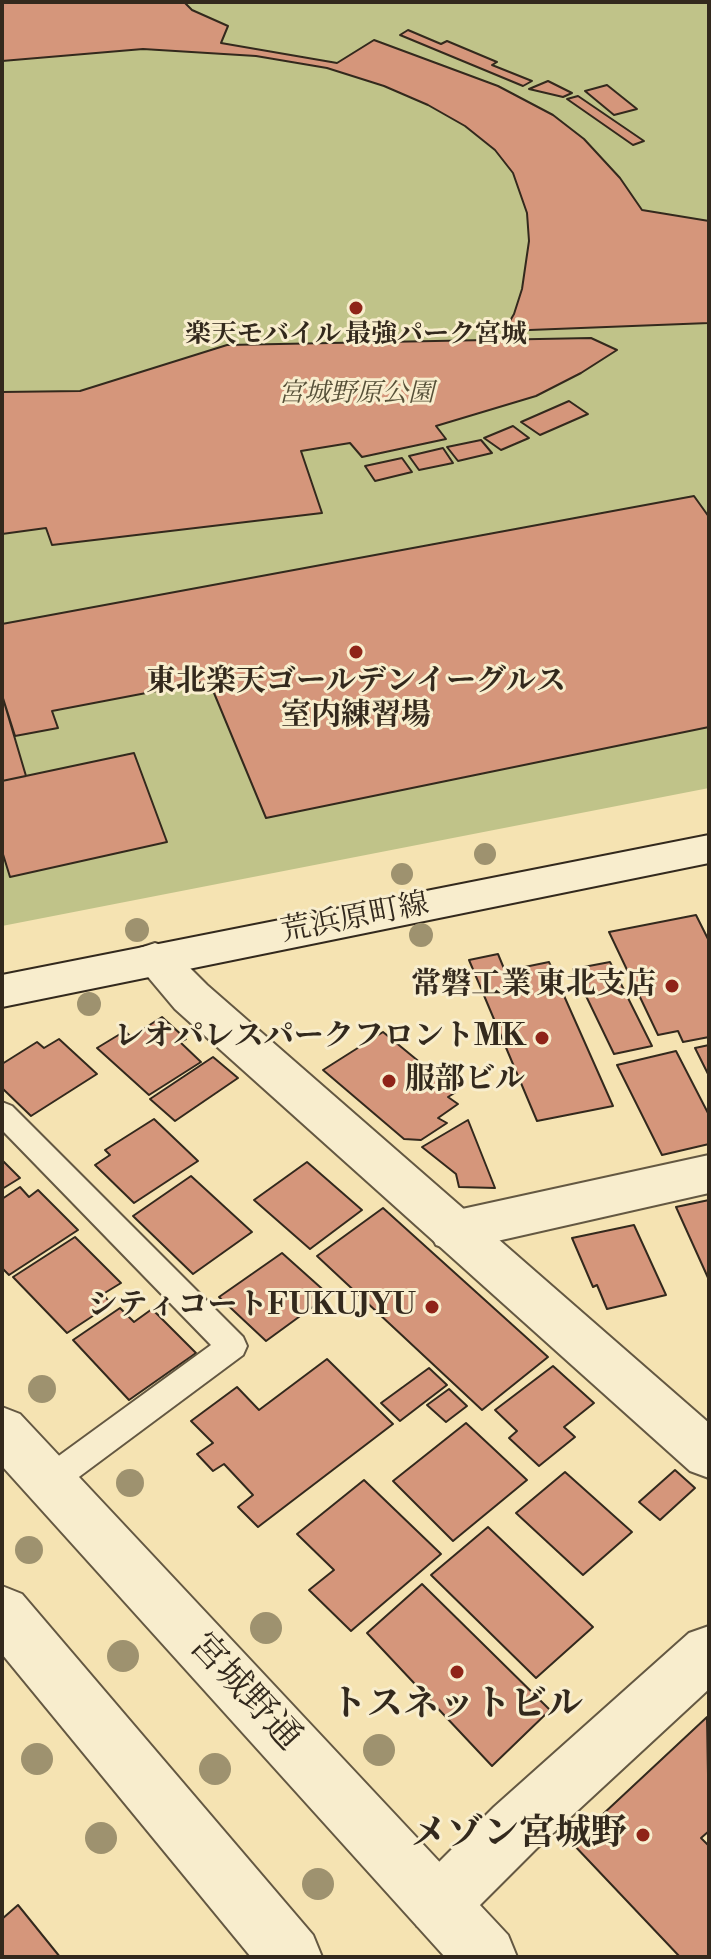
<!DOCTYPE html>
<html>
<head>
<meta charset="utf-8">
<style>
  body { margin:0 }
  #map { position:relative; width:711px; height:1959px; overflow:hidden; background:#f5e3b2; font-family:"Libre Bodoni",serif }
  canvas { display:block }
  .frame { position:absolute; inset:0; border:4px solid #33291d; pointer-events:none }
</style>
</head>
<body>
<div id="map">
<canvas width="711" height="1959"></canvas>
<div class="frame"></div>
</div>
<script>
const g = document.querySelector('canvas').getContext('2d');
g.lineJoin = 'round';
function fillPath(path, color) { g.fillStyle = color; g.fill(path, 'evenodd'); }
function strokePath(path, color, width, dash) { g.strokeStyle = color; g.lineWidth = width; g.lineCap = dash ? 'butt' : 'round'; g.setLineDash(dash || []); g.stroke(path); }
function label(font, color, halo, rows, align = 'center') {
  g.font = font + ' "Libre Bodoni","Noto Serif JP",serif'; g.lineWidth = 6; g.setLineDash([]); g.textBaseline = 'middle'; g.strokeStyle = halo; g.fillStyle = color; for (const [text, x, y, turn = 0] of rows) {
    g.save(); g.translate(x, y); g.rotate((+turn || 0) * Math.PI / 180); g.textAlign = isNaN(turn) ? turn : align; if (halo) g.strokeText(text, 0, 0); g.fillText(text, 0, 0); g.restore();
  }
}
fillPath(new Path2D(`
  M 2,2 L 709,2 L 709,788 L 2,926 Z`), '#c0c389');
const building = new Path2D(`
  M 2,2 L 184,2 L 192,10 L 228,26 L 221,43 L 337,63 L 374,40 L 498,86 L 553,115 L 584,139 L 620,178 L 642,210 L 709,221 L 709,323 L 504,331 L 514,314 L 522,289 L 529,241 L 527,213 L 513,173 L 495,150 L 465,126 L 428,105 L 384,86 L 327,68 L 256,56 L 143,49 L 2,61 Z
  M 408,30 L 441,44 L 447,41 L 497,62 L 492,65 L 532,81 L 523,86 L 400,35 Z
  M 548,81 L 572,93 L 563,97 L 529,89 Z
  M 607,85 L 637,109 L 614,115 L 585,91 Z
  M 578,96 L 644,141 L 633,145 L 567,99 Z
  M 591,338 L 617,350 L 581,373 L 536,396 L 436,426 L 446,439 L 362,457 L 350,443 L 301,451 L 322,513 L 52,545 L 46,528 L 2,534 L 2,392 L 80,391 L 227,345 Z
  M 569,401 L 588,414 L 540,435 L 521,422 Z
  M 513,426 L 529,438 L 501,450 L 484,438 Z
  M 481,440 L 492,453 L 458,461 L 447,447 Z
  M 443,448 L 453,463 L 419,470 L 409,456 Z
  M 402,458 L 412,472 L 375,481 L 365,466 Z
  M 694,496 L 709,517 L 709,727 L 266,818 L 209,681 L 52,711 L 58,728 L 15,736 L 2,695 L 2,624 Z
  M 2,695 L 26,776 L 2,781 Z
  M 134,753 L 167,842 L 10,877 L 2,851 L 2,781 Z
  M 696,915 L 709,941 L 709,1037 L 683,1042 L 678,1031 L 658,1035 L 609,932 Z
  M 498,954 L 505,971 L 549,962 L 613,1106 L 537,1121 L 469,960 Z
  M 610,962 L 652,1046 L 614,1054 L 573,969 Z
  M 162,1017 L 186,1039 L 180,1042 L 201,1062 L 149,1095 L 97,1048 L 125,1031 L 131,1037 Z
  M 383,1032 L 456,1092 L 448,1097 L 458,1104 L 438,1118 L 447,1123 L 421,1140 L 404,1139 L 323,1070 Z
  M 59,1039 L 97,1074 L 31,1116 L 2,1088 L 2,1064 L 37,1042 L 44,1048 Z
  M 709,1045 L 709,1076 L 695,1048 Z
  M 676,1051 L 709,1115 L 709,1144 L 662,1155 L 617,1065 Z
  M 213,1057 L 238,1078 L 175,1121 L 150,1099 Z
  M 154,1119 L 198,1161 L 134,1203 L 95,1165 L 110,1155 L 105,1150 Z
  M 468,1120 L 495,1188 L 459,1187 L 456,1174 L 422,1147 Z
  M 2,1160 L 20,1178 L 2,1189 Z
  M 307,1162 L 362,1210 L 310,1249 L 254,1200 Z
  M 191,1176 L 252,1232 L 193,1274 L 133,1216 Z
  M 20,1187 L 29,1197 L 38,1190 L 78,1230 L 9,1275 L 2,1268 L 2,1199 Z
  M 709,1200 L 709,1280 L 676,1207 Z
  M 383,1208 L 548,1357 L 482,1410 L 317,1256 Z
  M 634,1225 L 666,1295 L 607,1309 L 597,1285 L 593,1287 L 572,1238 Z
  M 75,1237 L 121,1283 L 103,1294 L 111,1304 L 67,1333 L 13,1277 Z
  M 282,1253 L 329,1295 L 266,1341 L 219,1297 Z
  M 120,1308 L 134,1322 L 152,1309 L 196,1353 L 129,1400 L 73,1340 Z
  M 327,1359 L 393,1424 L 258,1527 L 238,1507 L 253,1495 L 224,1464 L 213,1471 L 197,1454 L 213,1443 L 191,1421 L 237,1387 L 259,1410 Z
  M 553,1366 L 594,1403 L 564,1427 L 575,1437 L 539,1466 L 509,1438 L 517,1431 L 495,1410 Z
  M 429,1368 L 447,1385 L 400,1421 L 381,1403 Z
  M 449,1389 L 467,1406 L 446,1422 L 427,1405 Z
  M 466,1423 L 527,1480 L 453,1541 L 393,1481 Z
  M 675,1470 L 695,1488 L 660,1520 L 639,1502 Z
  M 565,1472 L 632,1532 L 583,1575 L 516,1513 Z
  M 364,1480 L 441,1554 L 351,1631 L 309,1590 L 334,1570 L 297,1534 Z
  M 488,1527 L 593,1627 L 536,1678 L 431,1575 Z
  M 422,1584 L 550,1710 L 492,1766 L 367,1633 Z
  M 707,1717 L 709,1831 L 701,1838 L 709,1846 L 709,1957 L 680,1957 L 572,1843 Z
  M 18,1905 L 60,1957 L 2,1957 L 2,1919 Z`);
fillPath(building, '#d5967b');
strokePath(building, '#33291d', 2);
const service = new Path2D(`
  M 2,1102 L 12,1106 L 243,1337 L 247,1346 L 243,1355 L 60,1491 L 49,1495 L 38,1491 L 33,1481 L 38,1471 L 211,1345 L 2,1130 Z`);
const minor = new Path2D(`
  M 709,1155 L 709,1193 L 453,1251 L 436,1245 L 429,1231 L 436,1217 L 453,1211 Z
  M 709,1626 L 709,1689 L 536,1849 L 459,1926 L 438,1935 L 417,1926 L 408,1905 L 417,1884 L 494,1807 L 689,1633 Z`);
const tertiary = new Path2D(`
  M 155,943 L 170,948 L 207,985 L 709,1423 L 709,1478 L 690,1471 L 175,1009 L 133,959 L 140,948 Z
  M 2,1407 L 20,1414 L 508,1935 L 517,1957 L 445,1957 L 2,1466 Z
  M 2,1586 L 22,1594 L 313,1935 L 322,1957 L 251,1957 L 2,1654 Z`);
const secondary = new Path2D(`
  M 709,835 L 709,863 L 2,1007 L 2,975 Z`);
strokePath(service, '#645842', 4);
strokePath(minor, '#645842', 4);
strokePath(tertiary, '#645842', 4);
strokePath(secondary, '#33291d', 4);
fillPath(service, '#f8edcd');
fillPath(minor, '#f8edcd');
fillPath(tertiary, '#f8edcd');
fillPath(secondary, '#f8edcd');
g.fillStyle = '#9e926f';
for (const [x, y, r] of [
  [485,854,11],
  [402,874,11],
  [137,930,12],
  [421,935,12],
  [89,1004,12],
  [42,1389,14],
  [130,1483,14],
  [29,1550,14],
  [266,1628,16],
  [123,1656,16],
  [379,1750,16],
  [37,1759,16],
  [215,1769,16],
  [101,1838,16],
  [318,1884,16]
]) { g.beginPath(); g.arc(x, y, r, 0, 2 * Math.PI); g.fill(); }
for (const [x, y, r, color] of [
  [356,308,8,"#8f2418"],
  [356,652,8,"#8f2418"],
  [672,986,8,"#8f2418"],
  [542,1038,8,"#8f2418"],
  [389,1081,8,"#8f2418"],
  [432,1307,8,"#8f2418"],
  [457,1672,8,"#8f2418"],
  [643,1835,8,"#8f2418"]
]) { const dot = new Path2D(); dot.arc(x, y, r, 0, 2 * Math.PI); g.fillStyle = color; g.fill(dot); strokePath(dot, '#f8edcd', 3); }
label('bold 26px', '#33291d', '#f8edcd', [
  ["楽天モバイル 最強パーク宮城",356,336]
]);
label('italic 26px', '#565038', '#f8edcd', [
  ["宮城野原公園",356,395]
]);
label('bold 30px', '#33291d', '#f8edcd', [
  ["東北楽天ゴールデンイーグルス",356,683,"center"],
  ["室内練習場",356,717,"center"],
  ["常磐工業 東北支店",656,986],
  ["レオパレスパークフロントMK",526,1038],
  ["服部ビル",405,1081,"left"],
  ["シティコートFUKUJYU",416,1307]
], 'right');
label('30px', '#33291d', '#f8edcd', [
  ["荒浜原町線",355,919,-11]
]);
label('36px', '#33291d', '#f8edcd', [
  ["宮城野通",244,1693,47]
]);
label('bold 36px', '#33291d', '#f8edcd', [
  ["トスネットビル",457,1706],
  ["メゾン宮城野",627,1835,"right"]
]);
</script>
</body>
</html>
